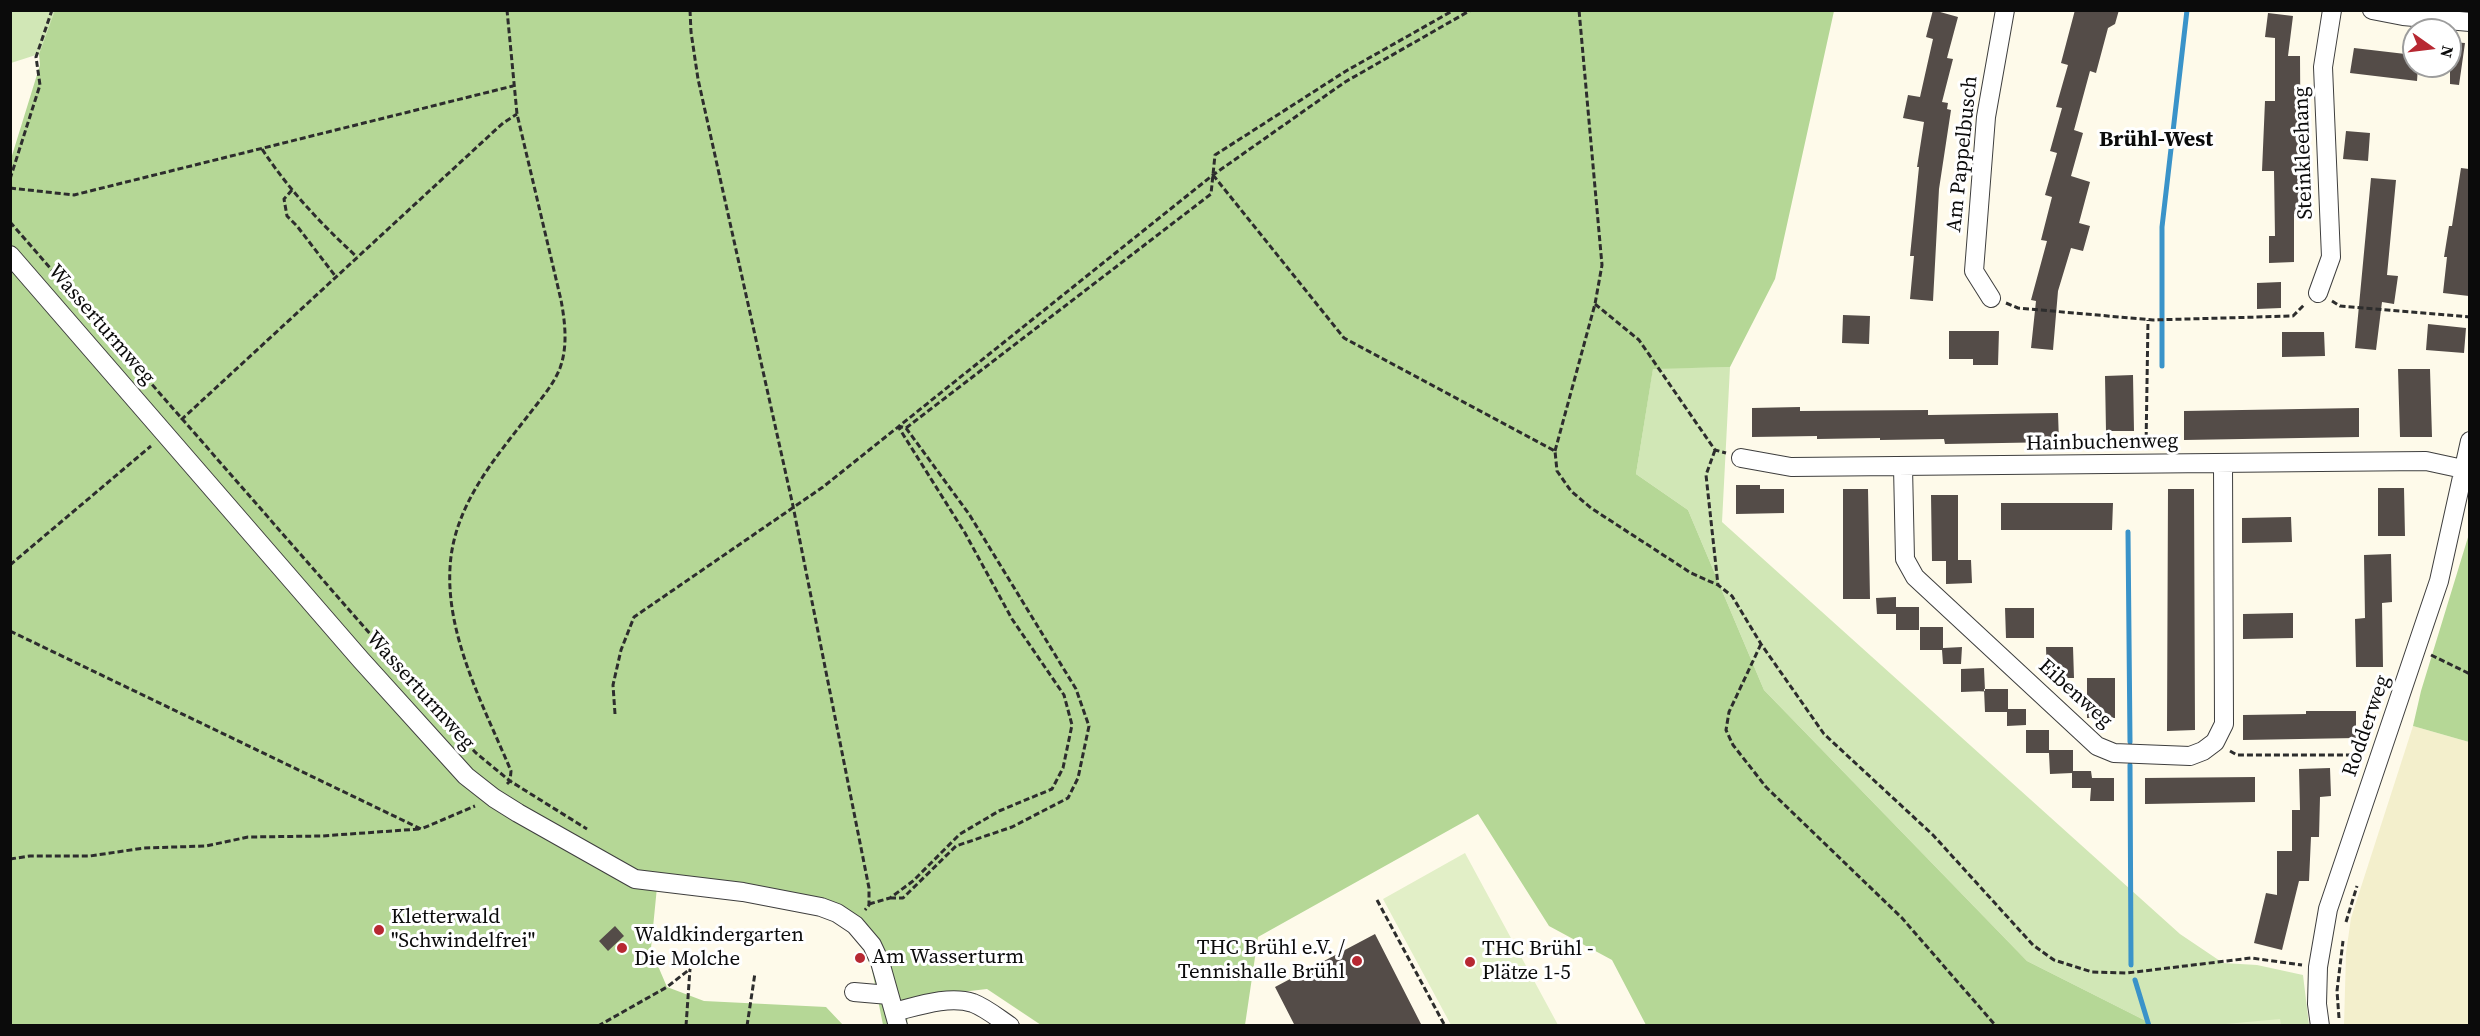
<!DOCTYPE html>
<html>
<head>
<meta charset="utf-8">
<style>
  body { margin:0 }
  #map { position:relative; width:2480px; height:1036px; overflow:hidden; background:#fefaea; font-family:"Source Serif 4",serif }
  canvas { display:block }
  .frame { position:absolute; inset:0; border:12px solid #0b0b0b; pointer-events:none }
  .north { position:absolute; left:2402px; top:18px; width:60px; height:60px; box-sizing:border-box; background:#fff; border:2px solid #9d9d9d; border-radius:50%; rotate:104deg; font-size:16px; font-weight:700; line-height:24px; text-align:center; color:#0b0b0b }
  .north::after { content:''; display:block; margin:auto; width:21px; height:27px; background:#b72832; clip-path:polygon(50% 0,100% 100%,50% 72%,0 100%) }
</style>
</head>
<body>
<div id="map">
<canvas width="2480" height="1036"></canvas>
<div class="frame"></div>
<div class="north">N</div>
</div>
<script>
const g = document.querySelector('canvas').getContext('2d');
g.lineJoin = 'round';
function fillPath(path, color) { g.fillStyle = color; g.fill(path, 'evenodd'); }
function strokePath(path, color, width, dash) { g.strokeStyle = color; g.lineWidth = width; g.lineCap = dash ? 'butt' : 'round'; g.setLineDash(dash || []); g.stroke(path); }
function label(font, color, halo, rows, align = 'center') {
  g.font = font + ' "Source Serif 4",serif'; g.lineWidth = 6; g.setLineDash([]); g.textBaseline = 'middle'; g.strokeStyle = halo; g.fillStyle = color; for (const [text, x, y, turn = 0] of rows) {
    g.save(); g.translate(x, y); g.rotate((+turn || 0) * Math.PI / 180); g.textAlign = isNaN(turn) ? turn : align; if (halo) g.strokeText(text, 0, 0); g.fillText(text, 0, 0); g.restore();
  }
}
fillPath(new Path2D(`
  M 2413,726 L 2469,742 L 2469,1025 L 2344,1026 L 2346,953 L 2351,918 Z`), '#f3efcc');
fillPath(new Path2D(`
  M 10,11 L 55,11 L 39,54 L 11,63 Z
  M 1730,367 L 1722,522 L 2180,934 L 2223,963 L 2257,965 L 2303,975 L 2309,1025 L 2154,1025 L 2027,961 L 1764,690 L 1688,510 L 1636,474 L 1653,368 Z`), '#d1e7b6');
fillPath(new Path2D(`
  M 55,10 L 1834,11 L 1775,279 L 1730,367 L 1653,369 L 1636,474 L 1688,510 L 1764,690 L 2027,961 L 2154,1025 L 1646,1025 L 1612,960 L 1549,926 L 1478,814 L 1258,937 L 1245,1025 L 1041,1025 L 987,989 L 909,998 L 907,1025 L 883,1025 L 869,955 L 854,931 L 817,911 L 657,887 L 650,958 L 658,966 L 667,987 L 704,1001 L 826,1007 L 843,1025 L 11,1026 L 10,162 L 40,65 L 39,54 Z
  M 2469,534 L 2469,742 L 2413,726 L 2421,691 Z`), '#b5d796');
fillPath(new Path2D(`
  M 1465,853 L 1558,1025 L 1451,1025 L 1383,899 Z
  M 2280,1019 L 2281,1025 L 2215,1025 Z`), '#e2efc7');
strokePath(new Path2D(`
  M 2162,366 L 2162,227 L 2187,10
  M 2128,532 L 2130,742
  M 2130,765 L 2131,965
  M 2135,980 L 2149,1026`), '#3a93c9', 5);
fillPath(new Path2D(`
  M 1933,10 L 1958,17 L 1947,58 L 1953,59 L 1942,102 L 1948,103 L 1947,109 L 1951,110 L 1939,189 L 1933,301 L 1910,299 L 1914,256 L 1910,256 L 1919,167 L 1917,167 L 1924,122 L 1903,118 L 1908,95 L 1920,97 L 1933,39 L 1926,37 Z
  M 2075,10 L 2119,10 L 2115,24 L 2108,28 L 2096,73 L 2090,71 L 2074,130 L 2083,133 L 2071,176 L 2090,182 L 2079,223 L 2090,226 L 2083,251 L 2071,248 L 2058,291 L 2053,350 L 2031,348 L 2036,301 L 2031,300 L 2047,241 L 2041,240 L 2052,197 L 2045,195 L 2057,153 L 2050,151 L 2062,108 L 2056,107 L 2068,65 L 2061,63 Z
  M 2268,13 L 2293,16 L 2288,56 L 2300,56 L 2301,214 L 2294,214 L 2294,262 L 2269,263 L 2269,236 L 2275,236 L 2274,171 L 2262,171 L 2265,101 L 2275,101 L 2275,38 L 2265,37 Z
  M 2450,42 L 2465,43 L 2459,85 L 2450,84 Z
  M 2354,48 L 2414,55 L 2414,66 L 2418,66 L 2417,81 L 2350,73 Z
  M 2346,131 L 2370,133 L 2368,161 L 2343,159 Z
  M 2461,168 L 2469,169 L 2469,296 L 2443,293 L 2447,257 L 2444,257 L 2449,226 L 2452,226 Z
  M 2371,178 L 2396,180 L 2387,275 L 2398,276 L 2394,304 L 2382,302 L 2376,350 L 2355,348 Z
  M 2281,282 L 2281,308 L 2257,309 L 2257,283 Z
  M 1843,315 L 1870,316 L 1869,344 L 1842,343 Z
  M 2428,324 L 2466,328 L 2464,353 L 2426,350 Z
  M 1949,331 L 1999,331 L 1998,365 L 1973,365 L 1973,359 L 1949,359 Z
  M 2282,332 L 2324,332 L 2325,356 L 2282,357 Z
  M 2398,369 L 2430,369 L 2432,437 L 2400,437 Z
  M 2133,375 L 2134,431 L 2106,431 L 2105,376 Z
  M 1800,407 L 1800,411 L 1928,410 L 1928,415 L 2058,413 L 2059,442 L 1945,444 L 1944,439 L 1880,440 L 1880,438 L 1817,439 L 1817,436 L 1752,437 L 1752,408 Z
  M 2359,408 L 2359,437 L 2184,440 L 2184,411 Z
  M 1736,485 L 1760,485 L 1760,489 L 1784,489 L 1784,513 L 1736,514 Z
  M 2378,488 L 2404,488 L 2405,536 L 2378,536 Z
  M 1843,489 L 1868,489 L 1870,599 L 1843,599 Z
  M 2168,489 L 2194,489 L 2195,730 L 2167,731 Z
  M 1931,495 L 1958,495 L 1958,560 L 1951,560 L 1971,560 L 1972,583 L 1946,584 L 1946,561 L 1932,561 Z
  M 2001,503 L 2113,503 L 2112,530 L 2001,530 Z
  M 2291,517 L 2292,542 L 2242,543 L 2242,518 Z
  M 2391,554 L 2392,602 L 2382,603 L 2383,667 L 2356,667 L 2355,619 L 2365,618 L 2364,555 Z
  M 1896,597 L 1896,607 L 1919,607 L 1919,630 L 1896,630 L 1896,614 L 1877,614 L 1876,598 Z
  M 2005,608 L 2034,608 L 2034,638 L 2006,638 Z
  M 2293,613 L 2293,638 L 2243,639 L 2243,614 Z
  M 1920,627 L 1943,627 L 1943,648 L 1962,647 L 1961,664 L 1943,664 L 1942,650 L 1920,650 Z
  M 2046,647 L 2073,647 L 2074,678 L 2047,678 Z
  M 1984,668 L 1985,691 L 1961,692 L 1961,669 Z
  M 2087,678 L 2115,678 L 2115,718 L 2087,718 Z
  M 1984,689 L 2008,689 L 2008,709 L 2026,709 L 2026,725 L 2007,726 L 2007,712 L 1985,712 Z
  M 2306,711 L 2356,711 L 2356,738 L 2243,740 L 2243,715 L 2306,714 Z
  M 2026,730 L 2049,730 L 2049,750 L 2073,750 L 2073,771 L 2091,771 L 2092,778 L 2114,778 L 2114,801 L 2090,801 L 2091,788 L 2072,788 L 2072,773 L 2050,774 L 2049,753 L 2026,753 Z
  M 2330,768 L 2331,796 L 2320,797 L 2319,837 L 2311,837 L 2309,881 L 2299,881 L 2282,950 L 2254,943 L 2266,893 L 2277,895 L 2277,851 L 2292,851 L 2292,810 L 2300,810 L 2299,769 Z
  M 2255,777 L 2255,802 L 2145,804 L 2145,778 Z
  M 615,926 L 624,936 L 608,951 L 599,941 Z
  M 1375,934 L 1422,1026 L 1295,1026 L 1275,987 Z`), '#544c48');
const minor = new Path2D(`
  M 2372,10 L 2403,16 L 2470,22
  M 10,255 L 361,660 L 466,776 L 494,798 L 518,813 L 635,879 L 743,892 L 821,907 L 837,913 L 855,925 L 872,945 L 880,962 L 898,1026
  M 2318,293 L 2331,257 L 2323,67 L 2332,10
  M 1991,298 L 1974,271 L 1986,117 L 2005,10
  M 1741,458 L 1791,467 L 2426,461 L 2463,469
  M 1903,467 L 1905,559 L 1915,577 L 2097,746 L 2114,753 L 2190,756 L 2203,751 L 2215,742 L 2224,724 L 2223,464
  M 854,992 L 889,995
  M 894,1012 C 918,1006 949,995 973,1003 C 986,1008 998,1018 1010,1026
  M 2320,1026 L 2317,1004 L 2318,967 L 2328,909 L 2439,581 L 2470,441`);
strokePath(minor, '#3e3e3e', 20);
strokePath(new Path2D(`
  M 690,10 L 691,32 L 698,79 L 793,506 L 869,888 L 869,905 L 865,910
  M 262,149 C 289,190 321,224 357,257
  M 1213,175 L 1344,338 L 1555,451 L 1557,471 L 1571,491 L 1591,508 L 1691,573 L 1718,585 L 1732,596 L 1761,644 L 1824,734 L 1933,835 L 2033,945 L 2054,960 L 2092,972 L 2127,973 L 2251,958 L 2302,965
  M 10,179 L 40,85 L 36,57 L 52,10
  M 10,188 L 74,195 L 513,86
  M 292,190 L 284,199 L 287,216 L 297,226 L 336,277
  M 10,222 L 434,707 L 476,753 L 510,781 L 587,829
  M 2332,301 L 2340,306 L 2470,317
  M 2006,303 L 2018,308 L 2153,320 L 2293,316 L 2305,304
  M 1595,304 L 1639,340 L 1715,450 L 1726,453
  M 181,420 L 503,123 L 517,114
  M 906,428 L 1211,194 L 1215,155 L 1346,71 L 1454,10
  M 2146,447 L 2148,320
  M 1715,450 L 1706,475 L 1718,585
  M 1555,451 L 1595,304 L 1602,265 L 1579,10
  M 10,565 L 151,446
  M 10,631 L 421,829 L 475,806
  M 1761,644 L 1729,712 L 1726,730 L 1733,745 L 1766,787 L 1902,918 L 1996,1026
  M 2431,655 L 2470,674
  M 615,714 L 613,685 L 621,650 L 634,617 L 823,487 L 1213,175 L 1345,82 L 1471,10
  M 2230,751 L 2237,755 L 2363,755
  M 507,784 L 510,781 L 511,771 C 485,709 446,637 450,568 C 453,508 492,462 527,417 C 539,401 553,386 560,368 C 568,346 565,322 561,300 L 517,114 L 507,10
  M 10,859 L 30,856 L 90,856 L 144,848 L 206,846 L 248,837 L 322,836 L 419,829
  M 890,898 L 903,898 L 956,846 L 1012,827 L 1068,798 L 1078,778 L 1089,726 L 1076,689 L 969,514 L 906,428 L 898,426
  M 1377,900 L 1445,1026
  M 869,904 L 890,898 L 913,881 L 960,834 L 999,811 L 1052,789 L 1063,768 L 1072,725 L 1064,695 L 1012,619 L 965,533 L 899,428
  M 2346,922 L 2357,886
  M 2339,1018 L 2337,991 L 2343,941
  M 598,1026 L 667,987 L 690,969
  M 686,1026 L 690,969
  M 747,1026 L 755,973`), '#2d2d2d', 3, [6, 3]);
strokePath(minor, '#fff', 18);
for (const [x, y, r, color] of [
  [379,930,6,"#b72832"],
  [622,948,6,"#b72832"],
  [860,958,6,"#b72832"],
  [1357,961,6,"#b72832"],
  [1470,962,6,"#b72832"]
]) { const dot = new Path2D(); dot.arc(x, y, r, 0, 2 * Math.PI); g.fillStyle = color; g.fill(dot); strokePath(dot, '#fff', 2); }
label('21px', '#0b0b0b', '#fff', [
  ["Steinkleehang",2304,153,-92],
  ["Am Pappelbusch",1963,154,-84],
  ["Wasserturmweg",101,325,49],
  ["Hainbuchenweg",2102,443,-1],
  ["Wasserturmweg",420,691,48],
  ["Eibenweg",2075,694,42],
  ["Rodderweg",2367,726,-71]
]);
label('21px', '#0b0b0b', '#fff', [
  ["Kletterwald",391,918],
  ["\"Schwindelfrei\"",391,942],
  ["Waldkindergarten",634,936],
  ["Die Molche",634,960],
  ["THC Brühl e.V. /",1345,949,"right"],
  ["Tennishalle Brühl",1345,973,"right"],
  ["THC Brühl -",1482,950],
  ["Plätze 1-5",1482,974],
  ["Am Wasserturm",872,958]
], 'left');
label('bold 22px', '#0b0b0b', '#fff', [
  ["Brühl-West",2156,140]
]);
</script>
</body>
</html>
